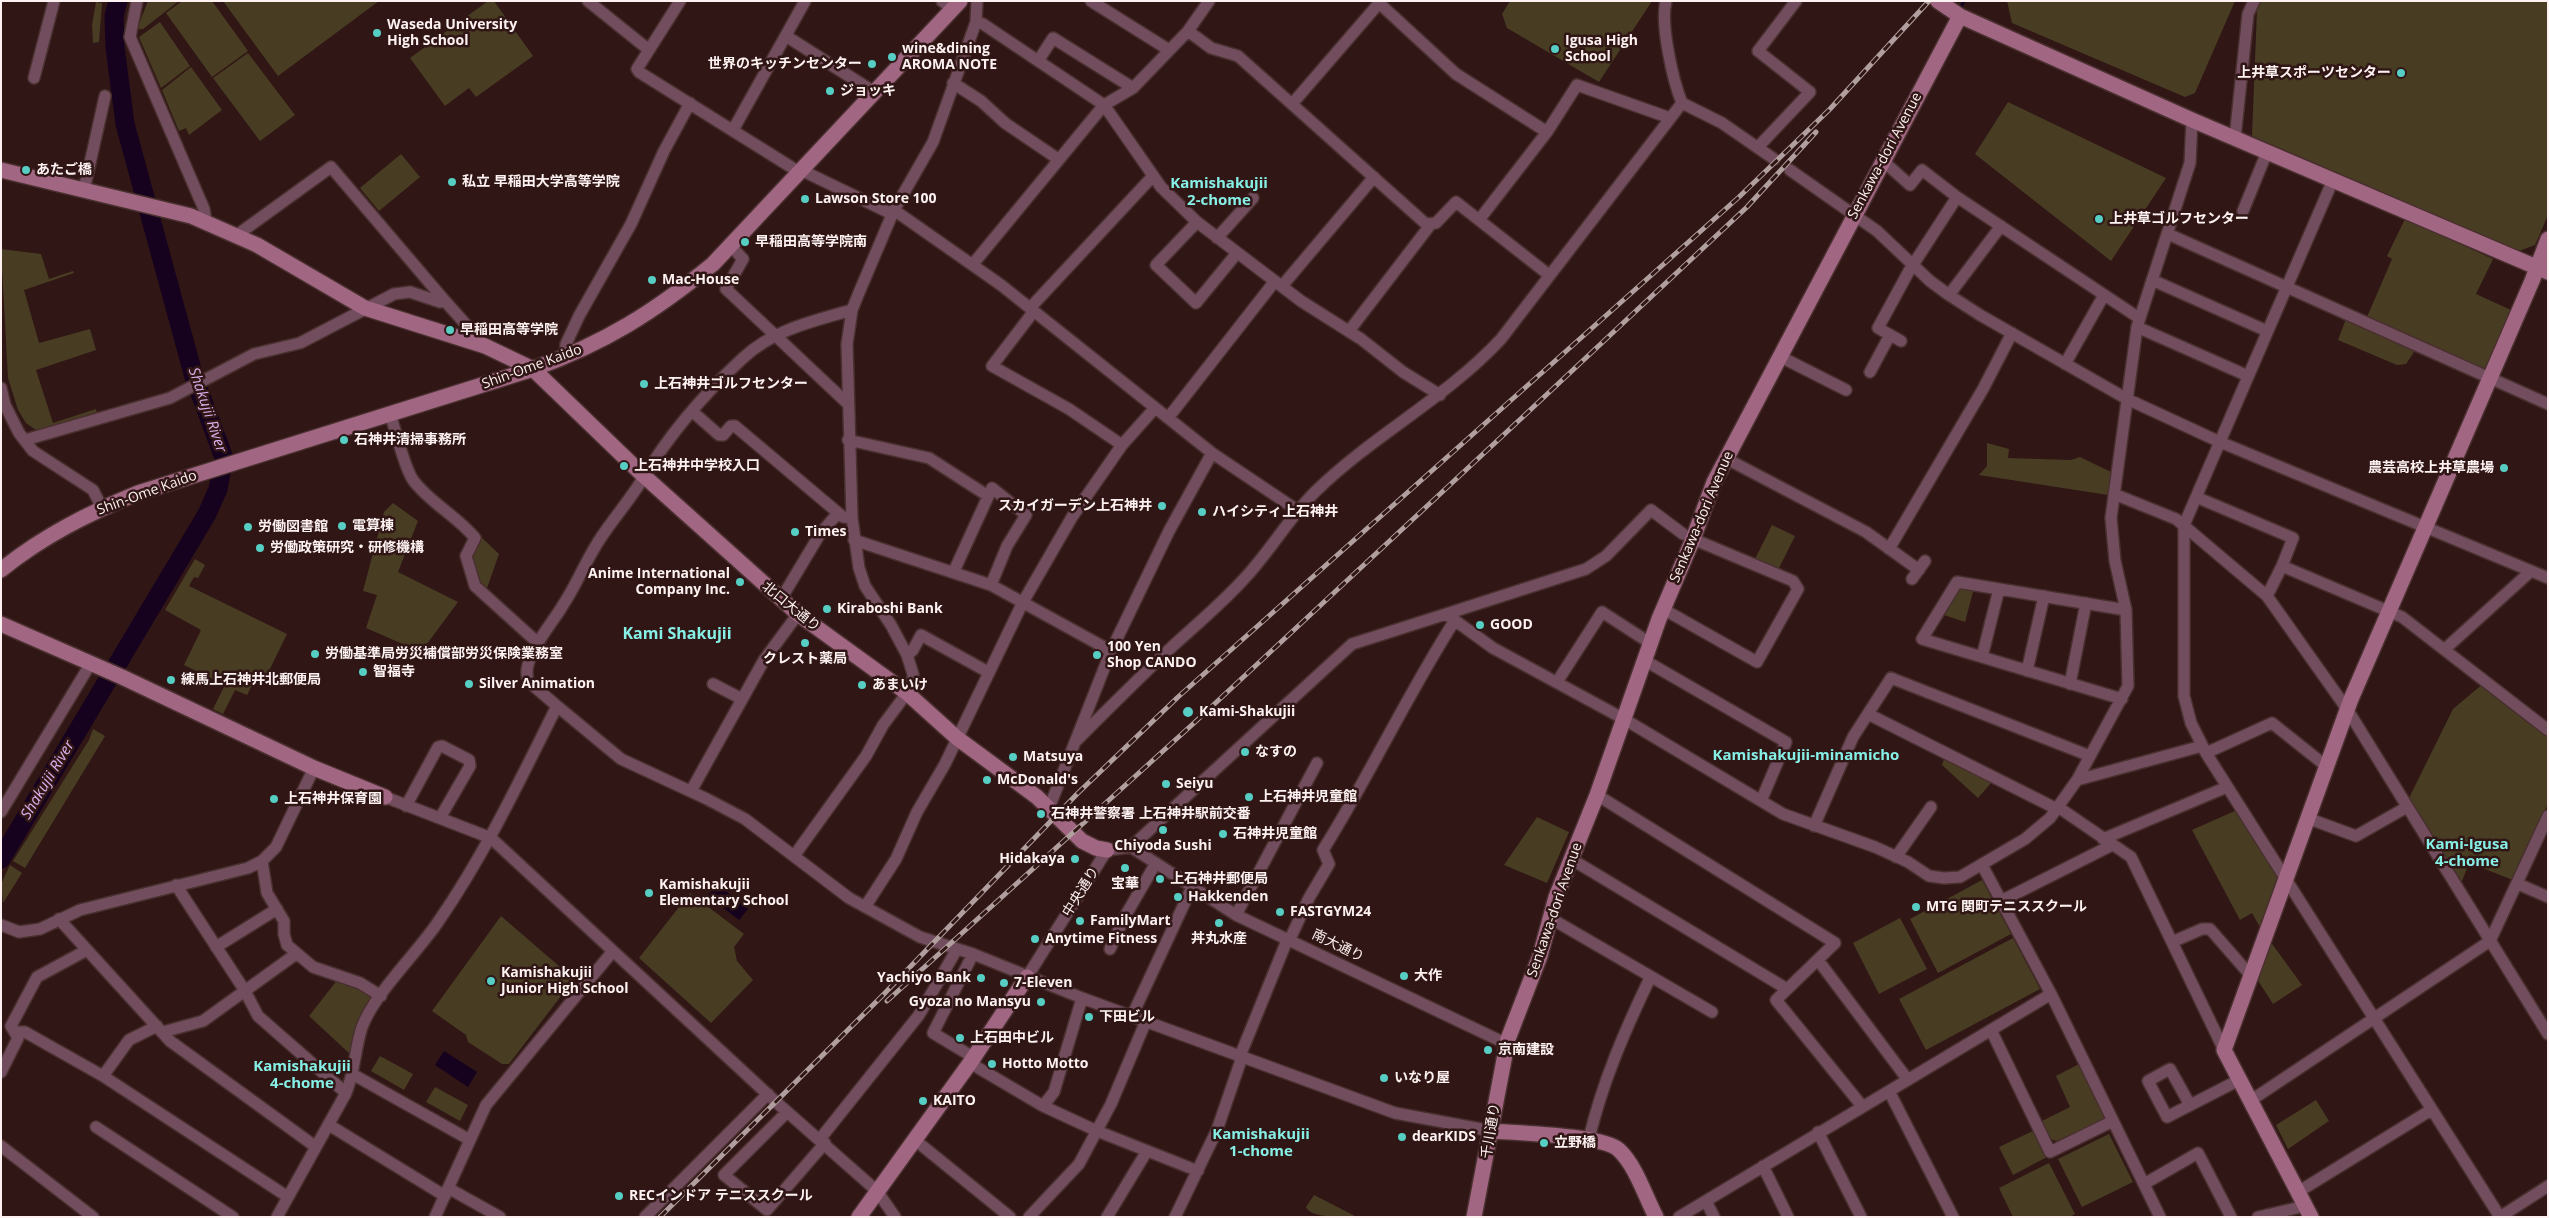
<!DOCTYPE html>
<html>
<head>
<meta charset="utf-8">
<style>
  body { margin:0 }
  #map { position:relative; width:2549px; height:1218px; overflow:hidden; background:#301615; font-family:"Open Sans",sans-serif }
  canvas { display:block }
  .frame { position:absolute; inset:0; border:2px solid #fdf1f1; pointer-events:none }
</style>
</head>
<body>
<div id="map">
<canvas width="2549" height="1218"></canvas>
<div class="frame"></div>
</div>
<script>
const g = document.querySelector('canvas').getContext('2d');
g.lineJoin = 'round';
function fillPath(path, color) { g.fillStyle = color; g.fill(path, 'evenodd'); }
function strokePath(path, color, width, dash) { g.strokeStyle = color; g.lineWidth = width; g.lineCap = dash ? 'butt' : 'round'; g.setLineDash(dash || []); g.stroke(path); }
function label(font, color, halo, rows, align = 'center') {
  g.font = font + ' "Open Sans","Noto Sans JP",sans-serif'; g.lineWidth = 5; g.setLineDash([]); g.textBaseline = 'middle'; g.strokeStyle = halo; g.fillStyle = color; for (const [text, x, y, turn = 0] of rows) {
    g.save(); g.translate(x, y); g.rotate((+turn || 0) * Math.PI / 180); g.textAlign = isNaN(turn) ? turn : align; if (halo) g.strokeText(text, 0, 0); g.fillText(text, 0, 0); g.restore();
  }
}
fillPath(new Path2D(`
  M 148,1 L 179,1 L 143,29 L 137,29 Z
  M 182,1 L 212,1 L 248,51 L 212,77 L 166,13 Z
  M 223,1 L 379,1 L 278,76 Z
  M 488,1 L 494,1 L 533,56 L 476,97 L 469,88 L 445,106 L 410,58 Z
  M 1510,1 L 1652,1 L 1599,82 L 1507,28 L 1502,14 Z
  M 2007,1 L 2235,1 L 2195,93 L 2185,97 L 2012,23 Z
  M 2261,1 L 2548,1 L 2548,215 L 2535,245 L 2519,251 L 2252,136 L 2257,10 Z
  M 96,2 L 102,3 L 99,42 L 93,43 L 92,25 Z
  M 160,22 L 190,66 L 161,88 L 139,37 Z
  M 248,53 L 295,115 L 260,141 L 213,78 Z
  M 191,67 L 222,110 L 189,135 L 186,128 L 179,131 L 162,90 Z
  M 2008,102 L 2166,178 L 2111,261 L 1975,154 Z
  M 401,154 L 420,177 L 379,211 L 360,188 Z
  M 2405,219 L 2493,259 L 2476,294 L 2513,311 L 2489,368 L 2481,370 L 2367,317 L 2392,259 L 2387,256 Z
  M 1,249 L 41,254 L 49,279 L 73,271 L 74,273 L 24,290 L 39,343 L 90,329 L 96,350 L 36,370 L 53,423 L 96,409 L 97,413 L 49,429 L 36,430 L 26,423 L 18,410 L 8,378 Z
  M 2346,319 L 2416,349 L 2406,364 L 2397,365 L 2338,340 Z
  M 1987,443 L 2009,449 L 2008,458 L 2071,460 L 2080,457 L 2111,472 L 2108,495 L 1979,475 L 1987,466 Z
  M 393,503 L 418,521 L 398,572 L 458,602 L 421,652 L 366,628 L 377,595 L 363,591 L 384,512 Z
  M 1772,525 L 1795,536 L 1778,570 L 1755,559 Z
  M 480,536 L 499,554 L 486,591 L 482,587 L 470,555 Z
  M 195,559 L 205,565 L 198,578 L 194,577 L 189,586 L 287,634 L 265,679 L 257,675 L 247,695 L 235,690 L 223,714 L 213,709 L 225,685 L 184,665 L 201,630 L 165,610 Z
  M 1958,585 L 1974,588 L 1965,622 L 1941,614 Z
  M 2484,683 L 2493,696 L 2548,735 L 2548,804 L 2513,880 L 2472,864 L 2468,866 L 2462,881 L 2459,881 L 2409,798 L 2453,709 Z
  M 93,729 L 105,736 L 25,868 L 13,861 L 89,740 Z
  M 1944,759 L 1946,759 L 1991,783 L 1978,798 L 1942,765 Z
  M 2237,810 L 2279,878 L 2261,929 L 2252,913 L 2240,920 L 2192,830 Z
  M 1537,817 L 1569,832 L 1547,883 L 1504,865 Z
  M 10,865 L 22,873 L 3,903 L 1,884 Z
  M 1982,880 L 2011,934 L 1938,973 L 1910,919 Z
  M 690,893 L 744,934 L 734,947 L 737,961 L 753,980 L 711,1023 L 639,958 Z
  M 501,916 L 574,979 L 509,1064 L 502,1064 L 468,1042 L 466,1035 L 432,1011 Z
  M 1900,918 L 1927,969 L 1879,994 L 1853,943 Z
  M 2013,938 L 2040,989 L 1926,1050 L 1899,999 Z
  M 2270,941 L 2302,985 L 2273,1004 L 2257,979 Z
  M 338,979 L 374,996 L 356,1025 L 350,1054 L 309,1016 Z
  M 380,1056 L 413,1074 L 404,1090 L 371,1071 Z
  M 2081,1063 L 2106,1115 L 2104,1120 L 2056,1141 L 2050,1139 L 2042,1121 L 2070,1107 L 2056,1076 Z
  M 435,1087 L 468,1105 L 460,1121 L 426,1102 Z
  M 2316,1100 L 2329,1121 L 2288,1149 L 2276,1125 Z
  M 2033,1131 L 2047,1157 L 2013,1175 L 1999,1147 Z
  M 2109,1134 L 2133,1182 L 2082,1207 L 2058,1159 Z
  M 2049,1163 L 2075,1214 L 2070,1217 L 2013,1217 L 1999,1188 Z
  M 1314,1195 L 1355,1216 L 1355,1217 C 1342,1217 1310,1218 1306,1207 Z`), '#483d23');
fillPath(new Path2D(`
  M 717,884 L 748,909 L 739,920 L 708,896 Z
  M 444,1051 L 477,1072 L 468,1087 L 435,1065 Z`), '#16021e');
strokePath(new Path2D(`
  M 1960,9 L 1964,1`), '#16021e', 3);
strokePath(new Path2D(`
  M 1,859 L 207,514 L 218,489 L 224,458 L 194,377 L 125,124 L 115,47 L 114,16 L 118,1`), '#16021e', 19);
const street = new Path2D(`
  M 137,1 L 130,37 L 204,209 L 206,221
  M 588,1 L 649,50
  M 680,1 L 637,69 L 639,72 L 799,172
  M 942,1 L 953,9
  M 1091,1 L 1169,50
  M 1666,1 C 1660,24 1673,81 1682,103
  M 1379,3 L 1456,74 L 1547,132
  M 976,22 L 983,24 L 1104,105 L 1161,187 L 1197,222 L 1301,301 L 1361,339 L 1403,372 L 1440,395
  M 1188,31 L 1211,48 L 1238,56 L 1426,224 L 1436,223 L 1456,202 L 1549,275
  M 786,36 L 874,92
  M 1038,61 L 1053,38 L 1133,88
  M 34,78 L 54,1
  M 953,83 L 981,101 L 1005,123 L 1058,159
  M 1682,103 L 1722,123 L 1774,159
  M 1292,104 L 1381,1
  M 733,130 L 805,1
  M 2235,138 L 2248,14 L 2254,1
  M 1758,147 L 1810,92 L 1758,51 L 1796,1
  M 1883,161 L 1910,185 L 1922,170 L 1957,197 L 2139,318
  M 801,170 L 892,214
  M 1790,170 L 1877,231 L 1930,281 L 1949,295 L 1980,315 L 2127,399 L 2220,442 L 2548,578
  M 2333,180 L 2184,525 L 2184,696 L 2191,723 L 2206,753 L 2500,1217
  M 84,190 L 105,96
  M 894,210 L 1001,285 L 1212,453 L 1297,510
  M 2243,211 L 2267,152
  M 1479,220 L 1547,132 L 1577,85 L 1670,118
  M 1197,222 L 1156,265 L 1196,303 L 1237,253
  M 2168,234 L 2548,404
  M 237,235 L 331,167 L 445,301
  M 1217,238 L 1253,198
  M 730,245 L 743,259 L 726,289 L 847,403
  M 973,264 L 1104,105 L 1133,88 L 1188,31 L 1209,1
  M 2152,280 L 2267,331
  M 1282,286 L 1374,177
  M 1949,295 L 2001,226
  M 1030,308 L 1153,176
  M 1034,311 L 992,366 L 1069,409 L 1122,445
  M 2137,327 L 2248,376
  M 1349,331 L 1431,224
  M 1901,341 L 1878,328 L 1909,271 L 1957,197
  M 1779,356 L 1846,390
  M 565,358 L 566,344 L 579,316 L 631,224 L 664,151 L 690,103
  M 2065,364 L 2104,295
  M 1870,372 L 1890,335
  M 1,388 L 5,405 L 19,433 L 33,451 L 93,490 L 102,508
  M 693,412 L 719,435 L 723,435 L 731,426 L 735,426 L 843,517 L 852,518
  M 390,414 C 396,431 404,467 413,480 C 430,503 457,516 475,538 L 466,556 L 475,586 L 538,643
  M 1168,418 L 1275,281
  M 25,440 L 170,398 L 254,354 L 300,343 L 394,294 L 410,292 L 440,302 L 445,301 L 485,346
  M 848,440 L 929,458 L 988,496
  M 1725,458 L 1866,532 L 1919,570
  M 2114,494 L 2176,519 L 2267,596 L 2347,709 L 2548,1034
  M 2196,497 L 2293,538 L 2282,566 L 2402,617 L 2548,730
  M 854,540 L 991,585 L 1111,651
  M 1889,549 L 1983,389 L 2012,333
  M 954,571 L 992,488 L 1026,515 L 1007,546 L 991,585
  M 1912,579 L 1925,561
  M 2267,596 L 2282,566
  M 781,599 L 820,534 L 838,513
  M 1663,609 L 1757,662 L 1798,589 L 1793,581 L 1693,539
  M 1446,614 L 1586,569 L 1606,556 L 1651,510 L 1683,534
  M 2445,649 L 2531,571
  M 907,655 L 913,650 L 921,635 L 988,672
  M 1982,657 L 1999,589
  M 1644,660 L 1786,742 L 1761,801
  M 2027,671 L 2044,596
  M 1557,682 L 1602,612 L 1650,643
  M 713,684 L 742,699
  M 2070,684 L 2086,603
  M 2122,699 L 1922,639 L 1957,582 L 2126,610
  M 557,706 L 529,682 C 518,661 553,623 563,605 C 577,584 586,560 600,539 C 613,519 629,501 642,480 C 668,436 705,393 743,358 C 773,330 813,321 852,310
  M 1868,714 L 2057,809
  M 1077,740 C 1109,708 1141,676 1174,645 C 1197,624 1222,603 1243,580 C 1270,552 1289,517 1317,490 C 1375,434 1446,398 1501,339 L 1682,103
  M 2206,753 L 2272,723 L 2326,766
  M 2077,780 L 2202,746
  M 691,791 L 764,660 L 798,614
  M 1597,795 L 1835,943 L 1776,1000 L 1862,1106
  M 385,797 L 491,838 L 776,1102 L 877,1191 L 895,1217
  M 406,806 L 438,747 L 442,746 L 469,760 L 470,766 L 440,818
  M 2058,807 L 2131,857 L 2224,1050
  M 1049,808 L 1111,651 L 1169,531 L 1212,453
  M 1,812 L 91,663
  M 2307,818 L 2356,836 L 2407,807
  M 1814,826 L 1853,737 L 1891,678 L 2090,756
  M 2103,839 L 2227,787
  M 1131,847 L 1352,644 L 1446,614 L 1493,648 L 1624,719 L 1783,814 L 1875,847 L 1908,862 L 1929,876 L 1944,878 L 1960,877 L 2025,839 L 2050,818 L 2077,780 L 2128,686 L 2126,610 L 2115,561 L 2111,518 L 2137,327 L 2190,163 L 2192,120
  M 794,856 L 866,756 L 883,725 L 913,685 L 913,674 L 907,655 L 891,625 L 865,586 L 859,568 L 852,518 L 847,344 L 852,310 L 858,295 L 894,210 L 933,142 L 976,22 L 977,1
  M 1896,857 L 1931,807
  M 1571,859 L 1787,989
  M 262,861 L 267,893 L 284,921 L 284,934 L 287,945 L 313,967 L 360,983 L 381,996
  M 1982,865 L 2051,994 L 2160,1217
  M 2518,884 L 2548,897
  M 176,885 L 245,991 L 258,1016 L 346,1093
  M 2001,901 L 2112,845
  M 865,907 L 896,859 L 917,812 L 945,764 L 1023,602 L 1072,517 L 1122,445 L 1155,408
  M 1236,915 L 1317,763
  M 1550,918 L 1712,1012
  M 59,919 L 170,1041 L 316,1147
  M 1,925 L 19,932 L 40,929 L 80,910 L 248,868 L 262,861 L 276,847 L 314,768
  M 1290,939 L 1309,898 L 1329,864 L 1323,850 C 1370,775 1407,695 1455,620
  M 2172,942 L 2202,929 L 2210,929 L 2251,976
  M 216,947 L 277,909
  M 1110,949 L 1124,918 L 1156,863
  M 973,954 L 933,1033 L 973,1057
  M 1818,960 L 1908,1080
  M 1027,977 L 1107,850 L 1131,847 L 1236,915 L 1507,1044
  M 1132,1016 L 1192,887
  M 1991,1030 L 2050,1152 L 2113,1121
  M 15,1032 L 25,1032 L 103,1076 L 288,1197
  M 163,1032 L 203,1021 L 296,954
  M 1240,1056 L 1288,938
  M 970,1063 L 1043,1106 L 1097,1131 L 1198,1171
  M 1,1072 L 18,1038 L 11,1026 L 37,977 L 87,950
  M 354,1075 L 470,1140
  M 103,1076 L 129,1040 L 157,1026
  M 1889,1091 L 1953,1217
  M 2250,1101 L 2490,941 L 2548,816
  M 2190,1105 L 2170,1069 L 2148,1081 L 2167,1117 L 2239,1080
  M 1043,1106 L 1054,1092 L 1082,998
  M 787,1112 L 724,1175 L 767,1210 L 825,1143
  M 329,1125 L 445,1196
  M 96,1127 L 233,1217
  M 1818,1132 L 1861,1217
  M 820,1139 L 919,1015 L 957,949
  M 1589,1139 C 1602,1083 1625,1030 1650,978
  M 915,1140 L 1010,1217
  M 1,1146 L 93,1217
  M 1763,1166 L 1788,1217
  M 2144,1184 L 2198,1153 L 2231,1217
  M 448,1188 L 500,1217
  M 2298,1192 L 2431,1110
  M 1706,1201 L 1714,1217
  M 277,1217 L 346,1093 C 355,1071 355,1048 362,1027 C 374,994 418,952 438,922 C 485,854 520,780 557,706 L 621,759 L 707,799 L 745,819 L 849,898 L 920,937 L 973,954 L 1082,998 L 1395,1113 L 1492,1131
  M 435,1217 L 486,1105 L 613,951
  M 645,1217 L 768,1094
  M 1029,1217 L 1079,1164 L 1111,1104 L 1146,1021
  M 1107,1217 L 1147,1151
  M 1175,1217 L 1217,1130 L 1242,1057
  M 1679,1217 L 2051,994
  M 2258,1217 L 2305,1206
  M 2500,1217 L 2548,1186`);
const secondary = new Path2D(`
  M 1938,1 L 1960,16 L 2192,120 L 2548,272
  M 1,170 L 191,216 L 257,245 L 365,308 L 485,346 L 533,369 L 644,476 L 798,614 L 907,693 L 957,738 L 1037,797 L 1082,841 L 1096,848 L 1107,850
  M 1,570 C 43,536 89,513 138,493 L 533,369 C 605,343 654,312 713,264 L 960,1
  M 1,624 L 122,677 L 314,768 L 385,797
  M 1492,1131 C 1516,1133 1604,1135 1619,1150 C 1636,1166 1645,1196 1656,1217
  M 859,1217 L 970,1063 L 1027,977
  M 1474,1217 L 1508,1039 L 1540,956 L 1556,897 L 1597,795 L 1659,619 L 1693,539 L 1714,482 L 1960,16
  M 2311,1217 L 2224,1050 L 2351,699 L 2532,281 L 2548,239`);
strokePath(street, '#49302f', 14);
strokePath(secondary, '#49302f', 18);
strokePath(street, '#724d5e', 11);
strokePath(secondary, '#a16682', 15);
const rail = new Path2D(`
  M 887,1001 L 1194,723 L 1512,427 L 1747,207 L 1816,132
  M 660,1217 L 883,995 L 1078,793 L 1178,697 L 1739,197 L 1830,109 L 1929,1`);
strokePath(rail, '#b09f9e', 5);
strokePath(rail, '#301615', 3, [9]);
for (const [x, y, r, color] of [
  [377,33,5,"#56cec4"],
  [1555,49,5,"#56cec4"],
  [892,57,5,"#56cec4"],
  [872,64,5,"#56cec4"],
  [2401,73,5,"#56cec4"],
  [830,91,5,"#56cec4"],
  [26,170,5,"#56cec4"],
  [452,182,5,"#56cec4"],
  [805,199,5,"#56cec4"],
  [2099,219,5,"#56cec4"],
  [745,242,5,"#56cec4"],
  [652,280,5,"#56cec4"],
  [450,330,5,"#56cec4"],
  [644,384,5,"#56cec4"],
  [344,440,5,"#56cec4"],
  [624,466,5,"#56cec4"],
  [2504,468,5,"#56cec4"],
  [1162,506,5,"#56cec4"],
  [1202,512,5,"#56cec4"],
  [342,526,5,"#56cec4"],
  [248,527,5,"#56cec4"],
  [795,532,5,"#56cec4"],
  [260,548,5,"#56cec4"],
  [740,582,5,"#56cec4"],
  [827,609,5,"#56cec4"],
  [1480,625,5,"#56cec4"],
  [805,643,5,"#56cec4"],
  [315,654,5,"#56cec4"],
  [1097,655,5,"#56cec4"],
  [363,672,5,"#56cec4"],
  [171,680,5,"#56cec4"],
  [469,684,5,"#56cec4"],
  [862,685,5,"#56cec4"],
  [1188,712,6,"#56cec4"],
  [1245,752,5,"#56cec4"],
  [1013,757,5,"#56cec4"],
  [987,780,5,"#56cec4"],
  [1166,784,5,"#56cec4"],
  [1249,797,5,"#56cec4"],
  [274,799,5,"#56cec4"],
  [1041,814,5,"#56cec4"],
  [1163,830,5,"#56cec4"],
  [1223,834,5,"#56cec4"],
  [1075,859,5,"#56cec4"],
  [1125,868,5,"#56cec4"],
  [1160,879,5,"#56cec4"],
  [649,893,5,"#56cec4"],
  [1178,897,5,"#56cec4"],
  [1916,907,5,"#56cec4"],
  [1280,912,5,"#56cec4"],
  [1080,921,5,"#56cec4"],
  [1219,923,5,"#56cec4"],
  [1035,939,5,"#56cec4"],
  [1404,976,5,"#56cec4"],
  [981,978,5,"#56cec4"],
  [491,981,5,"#56cec4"],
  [1004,983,5,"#56cec4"],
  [1041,1002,5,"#56cec4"],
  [1089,1017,5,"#56cec4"],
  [960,1038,5,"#56cec4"],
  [1488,1050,5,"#56cec4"],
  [992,1064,5,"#56cec4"],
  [1384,1078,5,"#56cec4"],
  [923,1101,5,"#56cec4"],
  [1402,1137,5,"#56cec4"],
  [1544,1143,5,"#56cec4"],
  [619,1196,5,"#56cec4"]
]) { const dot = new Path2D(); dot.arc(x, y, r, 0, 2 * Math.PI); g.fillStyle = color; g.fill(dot); strokePath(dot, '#301615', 2); }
label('bold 14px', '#fdf1f1', '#301615', [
  ["Waseda University",387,25],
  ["High School",387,41],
  ["Igusa High",1565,41],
  ["School",1565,57],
  ["wine&dining",902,49],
  ["AROMA NOTE",902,65],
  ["世界のキッチンセンター",862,64,"right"],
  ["上井草スポーツセンター",2391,73,"right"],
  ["ジョッキ",840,91],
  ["あたご橋",36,170],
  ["私立 早稲田大学高等学院",462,182],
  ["Lawson Store 100",815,199],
  ["上井草ゴルフセンター",2109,219],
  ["早稲田高等学院南",755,242],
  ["Mac-House",662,280],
  ["早稲田高等学院",460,330],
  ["上石神井ゴルフセンター",654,384],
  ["石神井清掃事務所",354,440],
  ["上石神井中学校入口",634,466],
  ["農芸高校上井草農場",2494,468,"right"],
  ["スカイガーデン上石神井",1152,506,"right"],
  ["ハイシティ上石神井",1212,512],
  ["電算棟",352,526],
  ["労働図書館",258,527],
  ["Times",805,532],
  ["労働政策研究・研修機構",270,548],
  ["Anime International",730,574,"right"],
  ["Company Inc.",730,590,"right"],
  ["Kiraboshi Bank",837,609],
  ["GOOD",1490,625],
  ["100 Yen",1107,647],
  ["Shop CANDO",1107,663],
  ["労働基準局労災補償部労災保険業務室",325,654],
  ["クレスト薬局",805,659,"center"],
  ["智福寺",373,672],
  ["練馬上石神井北郵便局",181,680],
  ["Silver Animation",479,684],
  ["あまいけ",872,685],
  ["Kami-Shakujii",1199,712],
  ["なすの",1255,752],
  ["Matsuya",1023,757],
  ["McDonald's",997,780],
  ["Seiyu",1176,784],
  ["上石神井児童館",1259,797],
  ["上石神井保育園",284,799],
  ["石神井警察署 上石神井駅前交番",1051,814],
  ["石神井児童館",1233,834],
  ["Chiyoda Sushi",1163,846,"center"],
  ["Hidakaya",1065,859,"right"],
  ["上石神井郵便局",1170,879],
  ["宝華",1125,884,"center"],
  ["Kamishakujii",659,885],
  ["Elementary School",659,901],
  ["Hakkenden",1188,897],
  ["MTG 関町テニススクール",1926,907],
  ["FASTGYM24",1290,912],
  ["FamilyMart",1090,921],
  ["Anytime Fitness",1045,939],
  ["丼丸水産",1219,939,"center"],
  ["Kamishakujii",501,973],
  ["Junior High School",501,989],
  ["大作",1414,976],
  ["Yachiyo Bank",971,978,"right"],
  ["7-Eleven",1014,983],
  ["Gyoza no Mansyu",1031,1002,"right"],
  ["下田ビル",1099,1017],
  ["上石田中ビル",970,1038],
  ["京南建設",1498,1050],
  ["Hotto Motto",1002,1064],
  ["いなり屋",1394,1078],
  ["KAITO",933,1101],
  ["dearKIDS",1412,1137],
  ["立野橋",1554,1143],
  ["RECインドア テニススクール",629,1196]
], 'left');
label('14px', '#fdf1f1', '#301615', [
  ["Senkawa-dori Avenue",1885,156,-62],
  ["Shin-Ome Kaido",532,367,-20],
  ["Shin-Ome Kaido",147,493,-20],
  ["Senkawa-dori Avenue",1702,517,-67],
  ["北口大通り",791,607,39],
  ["中央通り",1081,892,-58],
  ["Senkawa-dori Avenue",1555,910,-71],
  ["南大通り",1338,946,26],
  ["千川通り",1491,1131,-81]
]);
label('bold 15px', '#86f0e6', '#301615', [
  ["Kamishakujii",1219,184],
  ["2-chome",1219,201],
  ["Kamishakujii-minamicho",1806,756],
  ["Kami-Igusa",2467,845],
  ["4-chome",2467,862],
  ["Kamishakujii",302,1067],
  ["4-chome",302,1084],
  ["Kamishakujii",1261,1135],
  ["1-chome",1261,1152]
]);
label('italic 15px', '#dcb0ed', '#301615', [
  ["Shakujii River",207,410,71],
  ["Shakujii River",48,780,-59]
]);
label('bold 16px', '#86f0e6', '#301615', [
  ["Kami Shakujii",677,634]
]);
</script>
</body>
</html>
